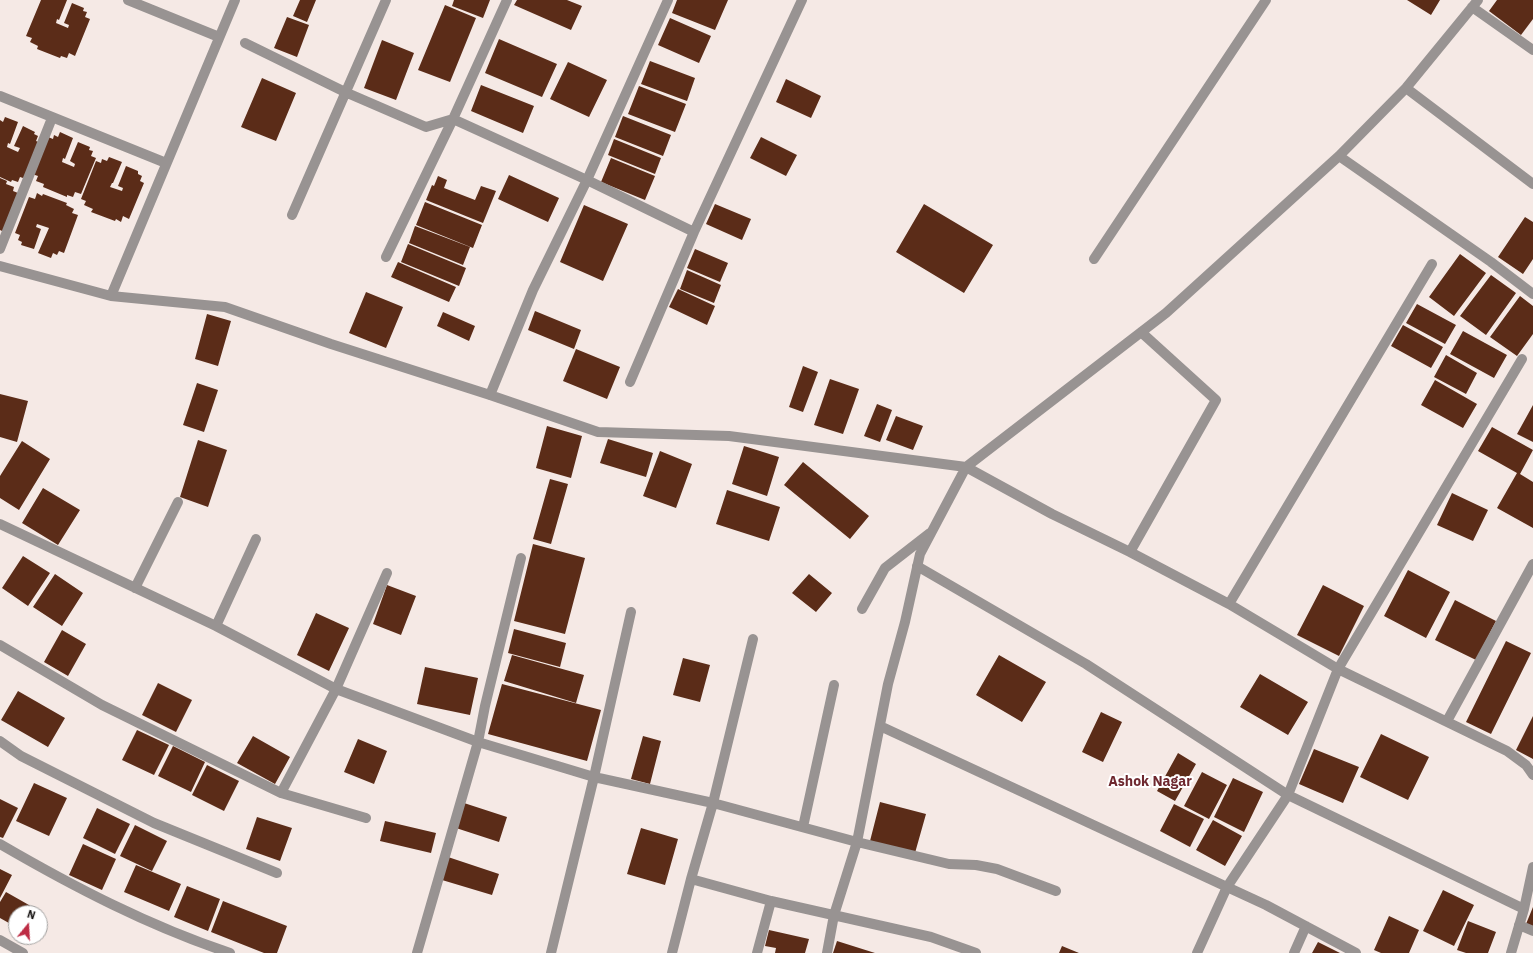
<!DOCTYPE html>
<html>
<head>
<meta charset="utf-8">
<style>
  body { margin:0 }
  #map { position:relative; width:1533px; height:953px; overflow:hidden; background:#f5e9e5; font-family:"IBM Plex Sans",sans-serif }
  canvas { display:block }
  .north { position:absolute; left:8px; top:905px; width:40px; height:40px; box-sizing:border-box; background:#fff; border:1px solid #a2a1a0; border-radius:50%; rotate:18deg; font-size:11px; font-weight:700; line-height:16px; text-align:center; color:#171312 }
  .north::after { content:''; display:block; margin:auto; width:14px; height:18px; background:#bd2c44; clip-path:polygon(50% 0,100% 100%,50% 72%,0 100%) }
</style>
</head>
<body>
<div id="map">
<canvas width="1533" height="953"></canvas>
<div class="north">N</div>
</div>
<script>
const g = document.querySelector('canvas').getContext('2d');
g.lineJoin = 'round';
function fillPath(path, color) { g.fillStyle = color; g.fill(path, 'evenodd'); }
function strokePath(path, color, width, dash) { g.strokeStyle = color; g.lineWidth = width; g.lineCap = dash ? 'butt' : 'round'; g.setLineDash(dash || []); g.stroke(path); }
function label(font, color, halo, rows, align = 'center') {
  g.font = font + ' "IBM Plex Sans",sans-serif'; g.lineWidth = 4; g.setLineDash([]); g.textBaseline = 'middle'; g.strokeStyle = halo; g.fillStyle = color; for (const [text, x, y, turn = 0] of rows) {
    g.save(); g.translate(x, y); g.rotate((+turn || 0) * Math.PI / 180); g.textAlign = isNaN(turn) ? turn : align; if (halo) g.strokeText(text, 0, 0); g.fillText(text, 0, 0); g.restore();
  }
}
fillPath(new Path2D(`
  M 41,0 L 67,0 L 59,20 L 57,19 L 56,23 L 68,28 L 69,25 L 64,23 L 72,3 L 84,8 L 83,11 L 87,12 L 85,17 L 90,19 L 75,56 L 69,53 L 67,58 L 61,56 L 60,58 L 37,49 L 38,46 L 30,42 L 32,38 L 26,36 Z
  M 300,0 L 316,0 L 307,22 L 293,16 Z
  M 454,0 L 490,0 L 483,18 L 452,6 Z
  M 517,0 L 567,0 L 582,6 L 571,30 L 514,5 Z
  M 677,0 L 728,0 L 715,30 L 672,13 Z
  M 1407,0 L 1440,0 L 1431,15 Z
  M 1497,0 L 1533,0 L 1533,19 L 1521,35 L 1489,11 Z
  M 445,5 L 476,18 L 450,82 L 418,70 Z
  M 287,17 L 309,25 L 297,57 L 274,48 Z
  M 670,18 L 711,36 L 699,63 L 658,45 Z
  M 499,39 L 557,64 L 542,97 L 485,73 Z
  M 382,40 L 414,53 L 396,100 L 364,88 Z
  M 650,61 L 695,78 L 687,101 L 641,84 Z
  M 568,62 L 607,80 L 589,117 L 550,99 Z
  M 262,78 L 296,93 L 276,141 L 241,127 Z
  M 786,79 L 821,96 L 811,118 L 776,102 Z
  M 481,85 L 534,106 L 523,133 L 471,111 Z
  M 639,86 L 686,104 L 675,132 L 628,114 Z
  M 623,116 L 671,135 L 663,156 L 615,137 Z
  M 5,117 L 18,122 L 10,144 L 8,143 L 7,147 L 18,152 L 20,148 L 14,146 L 23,126 L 35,132 L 34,134 L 38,136 L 36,141 L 41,143 L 26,179 L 20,177 L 18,182 L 12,180 L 11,182 L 0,177 L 0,120 L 3,122 Z
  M 60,132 L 73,138 L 65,159 L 63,158 L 62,162 L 74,167 L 75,164 L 70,161 L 78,142 L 90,147 L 89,150 L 93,151 L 91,156 L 96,158 L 81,194 L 75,192 L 73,197 L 67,195 L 67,197 L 43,187 L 44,184 L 36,181 L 38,176 L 32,174 L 48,137 L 53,139 L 54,135 L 58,137 Z
  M 761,137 L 797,155 L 786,176 L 750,158 Z
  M 614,139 L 661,158 L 655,174 L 608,155 Z
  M 109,157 L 122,162 L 113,183 L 112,183 L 110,187 L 122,191 L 123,188 L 118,186 L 126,166 L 138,171 L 138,174 L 142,176 L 140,181 L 144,183 L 129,219 L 123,216 L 121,222 L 116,219 L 115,221 L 91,212 L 93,209 L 84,205 L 86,201 L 81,199 L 96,161 L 101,163 L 102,159 L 107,161 Z
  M 611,158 L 655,176 L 645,200 L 601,182 Z
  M 509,175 L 559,198 L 548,222 L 498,199 Z
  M 438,176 L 447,180 L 444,188 L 475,200 L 481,186 L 496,191 L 483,223 L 426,200 L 432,185 L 434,186 Z
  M 0,178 L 7,181 L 6,184 L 14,187 L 13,191 L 18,193 L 4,232 L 0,230 Z
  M 37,193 L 42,196 L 43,194 L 67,203 L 66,205 L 74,209 L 72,213 L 78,215 L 64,253 L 59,251 L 57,255 L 53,253 L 51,258 L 38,253 L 49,228 L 37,224 L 36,227 L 41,229 L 34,249 L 21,245 L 22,242 L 18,240 L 20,235 L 15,233 L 29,197 L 35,199 Z
  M 425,202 L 482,225 L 473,248 L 416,225 Z
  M 715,204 L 751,219 L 742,240 L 706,224 Z
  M 924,204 L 993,245 L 964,293 L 896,252 Z
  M 584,205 L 628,224 L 603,281 L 560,262 Z
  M 1525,217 L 1533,222 L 1533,259 L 1523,274 L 1498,257 Z
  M 415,226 L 470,247 L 463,265 L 409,243 Z
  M 408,244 L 466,268 L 459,286 L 401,262 Z
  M 695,249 L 728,263 L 720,282 L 687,268 Z
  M 1460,254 L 1486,273 L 1454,316 L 1429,297 Z
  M 398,262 L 456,287 L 449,302 L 391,277 Z
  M 687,270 L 721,285 L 714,303 L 680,289 Z
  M 1491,275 L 1516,293 L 1486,335 L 1460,316 Z
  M 678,289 L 715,306 L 707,325 L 669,307 Z
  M 366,292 L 403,307 L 386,348 L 349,333 Z
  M 1520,296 L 1533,306 L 1533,334 L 1517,356 L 1490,337 Z
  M 1417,304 L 1456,325 L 1445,344 L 1406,323 Z
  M 535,311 L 581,330 L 574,349 L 528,330 Z
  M 443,312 L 475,326 L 469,341 L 437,326 Z
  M 207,314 L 231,321 L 218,366 L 195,359 Z
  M 1403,325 L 1443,347 L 1431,368 L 1391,346 Z
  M 1463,331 L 1507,355 L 1494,378 L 1450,354 Z
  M 576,349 L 620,367 L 607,399 L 563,381 Z
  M 1446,355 L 1477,373 L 1466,394 L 1434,377 Z
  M 803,366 L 818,372 L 803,412 L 789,407 Z
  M 830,379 L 859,389 L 843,434 L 814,425 Z
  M 1435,380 L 1477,404 L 1463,428 L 1421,405 Z
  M 197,383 L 218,390 L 204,432 L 183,425 Z
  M 0,394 L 28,401 L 17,442 L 0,437 Z
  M 877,404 L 892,410 L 880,442 L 864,436 Z
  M 1533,405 L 1533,442 L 1517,434 Z
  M 896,416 L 923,426 L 913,450 L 886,440 Z
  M 547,426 L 582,436 L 571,478 L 536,468 Z
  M 1492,427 L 1533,450 L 1520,474 L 1533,482 L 1533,528 L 1497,508 L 1517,473 L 1478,451 Z
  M 608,439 L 653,453 L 646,477 L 600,463 Z
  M 198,440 L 227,450 L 208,507 L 180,497 Z
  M 22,441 L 50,459 L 19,510 L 0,498 L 0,476 Z
  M 744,446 L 779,457 L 767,496 L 732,484 Z
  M 660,451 L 692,464 L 676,508 L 643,496 Z
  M 803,462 L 869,516 L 850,539 L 784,485 Z
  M 550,479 L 568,484 L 551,544 L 533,539 Z
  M 43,488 L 80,510 L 58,545 L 22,523 Z
  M 727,490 L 780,507 L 769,541 L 716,524 Z
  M 1452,493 L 1488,510 L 1473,541 L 1437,525 Z
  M 533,544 L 585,558 L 565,634 L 514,621 Z
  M 23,556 L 50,573 L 28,606 L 2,588 Z
  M 1408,570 L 1450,592 L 1426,638 L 1384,616 Z
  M 55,574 L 83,593 L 62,626 L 33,607 Z
  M 809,574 L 832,593 L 816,612 L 792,593 Z
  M 387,585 L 416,596 L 401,635 L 373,624 Z
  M 1323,585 L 1364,606 L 1339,656 L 1297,635 Z
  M 1455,600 L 1496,621 L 1476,660 L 1435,640 Z
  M 316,613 L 349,628 L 329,671 L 297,655 Z
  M 514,629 L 566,643 L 560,667 L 508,653 Z
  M 62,630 L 86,644 L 68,676 L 44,662 Z
  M 1506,641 L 1531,653 L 1491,734 L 1466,722 Z
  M 512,655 L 584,675 L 576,703 L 504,681 Z
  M 999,655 L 1046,682 L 1022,722 L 976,695 Z
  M 683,658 L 710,665 L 700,702 L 673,695 Z
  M 425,667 L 478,678 L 470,715 L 417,704 Z
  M 1260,674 L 1308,702 L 1288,735 L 1240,707 Z
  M 158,683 L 192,700 L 176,732 L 142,715 Z
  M 502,684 L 601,710 L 587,761 L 488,734 Z
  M 18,691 L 65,718 L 48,747 L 1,720 Z
  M 1101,712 L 1122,722 L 1103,762 L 1082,752 Z
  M 1533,716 L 1533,759 L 1516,750 Z
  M 137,730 L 169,745 L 154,775 L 122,760 Z
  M 1381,734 L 1429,757 L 1408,800 L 1360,777 Z
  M 253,736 L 290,757 L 275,784 L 237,763 Z
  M 643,736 L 661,741 L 650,784 L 631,779 Z
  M 358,739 L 387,751 L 374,784 L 344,772 Z
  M 173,746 L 205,762 L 191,792 L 158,776 Z
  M 1314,749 L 1359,767 L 1343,803 L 1299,784 Z
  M 1178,753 L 1196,764 L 1175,801 L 1157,791 Z
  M 207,765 L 239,781 L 224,811 L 192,795 Z
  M 1202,772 L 1227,785 L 1209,819 L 1184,806 Z
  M 1233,778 L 1263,792 L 1244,832 L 1214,817 Z
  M 34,783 L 67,798 L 49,836 L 16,821 Z
  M 0,799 L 18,808 L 3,838 L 0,837 Z
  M 880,802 L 926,814 L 915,853 L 870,841 Z
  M 464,803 L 507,817 L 499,842 L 456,828 Z
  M 1174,804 L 1204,819 L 1190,847 L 1160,831 Z
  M 97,808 L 130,824 L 115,854 L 83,838 Z
  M 257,817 L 292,828 L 280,861 L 246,849 Z
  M 1213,820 L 1242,836 L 1225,866 L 1196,850 Z
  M 385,821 L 436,833 L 431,853 L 380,841 Z
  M 135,825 L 167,841 L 152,871 L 120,856 Z
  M 641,828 L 678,839 L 665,885 L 627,874 Z
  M 83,844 L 116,859 L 102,890 L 69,875 Z
  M 448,857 L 499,874 L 492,895 L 442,880 Z
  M 136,865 L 181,884 L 169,911 L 124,892 Z
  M 0,869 L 12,875 L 0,898 Z
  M 187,886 L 220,899 L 208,931 L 174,917 Z
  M 1443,890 L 1474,905 L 1454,946 L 1423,931 Z
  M 6,892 L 36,909 L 34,913 L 16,913 L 16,927 L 0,918 L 0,902 Z
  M 223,901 L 287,926 L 277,953 L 264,953 L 211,932 Z
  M 1533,907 L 1533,927 L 1526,924 Z
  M 1389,916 L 1419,930 L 1409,953 L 1381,953 L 1374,950 Z
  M 1468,921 L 1496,932 L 1488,953 L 1466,953 L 1457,950 Z
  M 769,930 L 809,939 L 805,953 L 775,953 L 776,948 L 765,946 Z
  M 837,941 L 875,953 L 833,953 Z
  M 1318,942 L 1340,953 L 1312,953 Z
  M 1062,946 L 1079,953 L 1059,953 Z`), '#5b2c18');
strokePath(new Path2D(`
  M 128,0 L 219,37
  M 1472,7 L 1533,50
  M 245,43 L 345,92 L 426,127 L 453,119 L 587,180 L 668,0
  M 1406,88 L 1533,184
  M 0,96 L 166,163
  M 1339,156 L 1491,262 L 1533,294
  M 292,215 L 386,0
  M 0,249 L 52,118
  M 386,257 L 453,119 L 507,0
  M 1094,259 L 1266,0
  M 0,266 L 111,296 L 225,307 L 331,344 L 490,395 L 598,432 L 729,436 L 966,467 L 1166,313 L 1339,156 L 1406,88 L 1478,0
  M 111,296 L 235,0
  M 630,382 L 694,232 L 802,0
  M 490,395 L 533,290 L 587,180 L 694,232
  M 0,524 L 216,626 L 336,689 L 478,742 L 594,777 L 713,803 L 857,842 L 949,864 L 976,865 L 997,869 L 1056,891
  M 1130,552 L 1216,400 L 1141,332
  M 917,566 L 1086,664 L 1288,795 L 1524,909
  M 135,588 L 178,502
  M 1229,604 L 1432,264
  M 862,609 L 885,568 L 930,533
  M 216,626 L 256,539
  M 753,639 L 713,803 L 691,879 L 771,901 L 931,937 L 976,953
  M 0,645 L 102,705 L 281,793 L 336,689 L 387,573
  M 1447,721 L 1533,564
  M 880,726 L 1227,887 L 1266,905 L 1356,953
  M 0,741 L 21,756 L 154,823 L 277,873
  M 281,793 L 366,818
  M 803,827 L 834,685
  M 0,844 C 74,887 149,926 230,953
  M 1519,925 L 1533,931
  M 0,940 L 23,953
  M 417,953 L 478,742 L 485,706 L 521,558
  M 551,953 L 594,777 L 631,612
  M 672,953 L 691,879
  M 757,953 L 771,901
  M 827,953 L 834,915 L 857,842 L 888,684 L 905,622 L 920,554 L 966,467 L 1052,514 L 1130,552 L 1229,604 L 1338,669 L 1507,751 L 1526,765 L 1533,775
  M 1197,953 L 1227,887 L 1288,795 L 1338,669 L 1522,359
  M 1294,953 L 1306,926
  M 1511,953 L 1524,909 L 1533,867`), '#989392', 10);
label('bold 14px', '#6e282f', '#fff', [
  ["Ashok Nagar",1150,782]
]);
</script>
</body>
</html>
